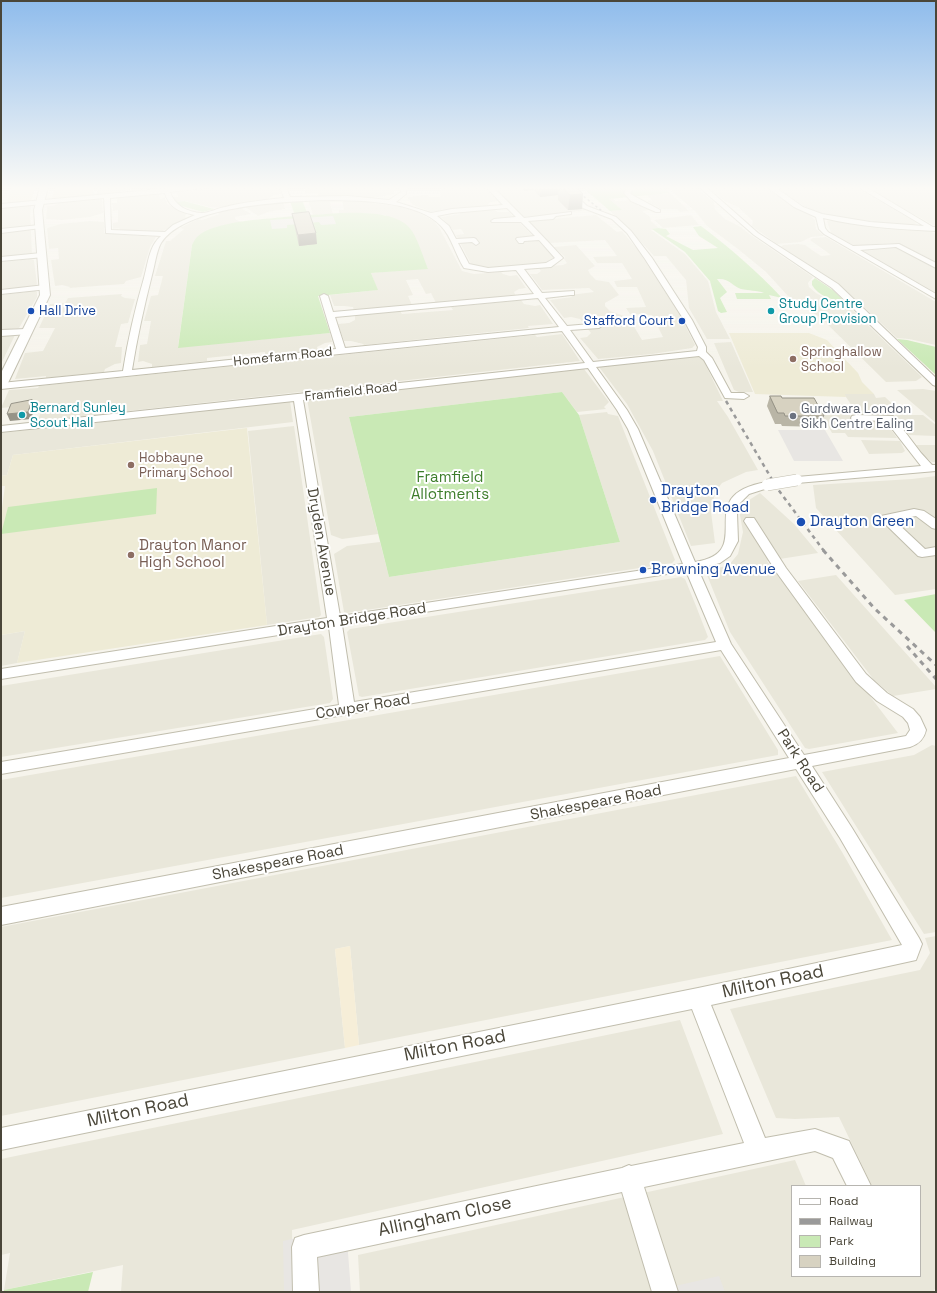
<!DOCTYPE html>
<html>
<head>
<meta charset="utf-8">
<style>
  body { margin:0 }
  #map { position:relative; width:937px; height:1293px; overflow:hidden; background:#f6f4ec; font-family:"Space Grotesk",sans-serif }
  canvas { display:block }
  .frame { position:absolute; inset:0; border:2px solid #4a4639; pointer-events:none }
  .legend { position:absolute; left:791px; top:1185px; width:130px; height:92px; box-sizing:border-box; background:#fff; border:1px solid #b7b5b0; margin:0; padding:5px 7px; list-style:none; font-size:12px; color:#4a4639 }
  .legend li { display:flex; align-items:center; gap:8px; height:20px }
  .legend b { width:20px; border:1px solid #b7b5b0 }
</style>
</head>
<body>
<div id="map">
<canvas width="937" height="1293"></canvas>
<div class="frame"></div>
<ul class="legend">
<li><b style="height:5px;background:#fff"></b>Road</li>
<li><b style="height:5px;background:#9a9a9a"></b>Railway</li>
<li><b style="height:11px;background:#c9e9b5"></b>Park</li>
<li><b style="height:11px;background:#d7d2c1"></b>Building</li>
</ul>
</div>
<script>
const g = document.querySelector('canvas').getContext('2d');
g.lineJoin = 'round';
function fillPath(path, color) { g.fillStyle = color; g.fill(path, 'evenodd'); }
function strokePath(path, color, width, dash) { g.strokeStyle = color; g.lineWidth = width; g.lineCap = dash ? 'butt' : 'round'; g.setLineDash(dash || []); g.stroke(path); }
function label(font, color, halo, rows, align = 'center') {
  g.font = font + ' "Space Grotesk",sans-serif'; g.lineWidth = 4; g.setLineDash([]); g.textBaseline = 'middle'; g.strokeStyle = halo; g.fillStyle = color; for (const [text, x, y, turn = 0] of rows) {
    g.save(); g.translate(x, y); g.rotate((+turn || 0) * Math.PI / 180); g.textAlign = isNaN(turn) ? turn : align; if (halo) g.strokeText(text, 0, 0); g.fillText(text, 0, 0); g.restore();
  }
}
fillPath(new Path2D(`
  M 98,187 L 134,187 L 134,189 L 119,192 L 119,194 L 96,196 Z
  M 222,187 L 279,187 L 281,194 L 275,195 L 269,198 L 269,199 L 221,207 L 209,207 L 185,201 L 174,202 L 174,197 L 178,197 L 177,192 Z
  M 304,187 L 398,187 L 399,190 L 394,190 L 393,192 L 395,194 L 374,198 L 318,196 L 318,194 L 312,193 L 306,193 Z
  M 408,187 L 484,187 L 498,201 L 491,202 L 488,204 L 491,206 L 446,210 L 445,209 L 432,212 L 413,205 L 407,197 L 428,195 L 429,197 L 440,197 L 441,188 Z
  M 493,187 L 556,187 L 573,198 L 588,210 L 525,218 Z
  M 667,187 L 695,187 L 714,202 L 715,209 L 725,219 L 741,227 L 748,233 L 813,277 L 808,283 L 809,287 L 816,293 L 827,299 L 846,304 L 922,377 L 916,381 L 886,382 L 821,318 L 788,296 L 766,272 L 738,249 L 707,226 L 696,212 Z
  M 707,187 L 765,187 L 790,205 L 810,215 L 815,220 L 816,229 L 824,236 L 811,237 L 801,242 L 777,244 L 752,226 L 753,221 L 738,207 L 726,202 Z
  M 776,187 L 856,187 L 917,223 L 913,225 L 852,220 L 820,213 L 804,206 Z
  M 865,187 L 936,187 L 936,226 L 933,225 Z
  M 159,193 L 160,199 L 165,198 L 168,205 L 190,213 L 186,214 L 185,217 L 188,218 L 163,231 L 123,231 L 118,228 L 113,229 L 113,223 L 118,222 L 118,210 L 113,211 L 112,203 L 117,203 L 117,197 Z
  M 670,193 L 683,205 L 689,211 L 680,212 L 677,209 L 661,209 L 647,201 L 652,200 L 646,194 Z
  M 99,199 L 102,199 L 103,213 L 90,217 L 62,220 L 46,219 L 47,206 L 53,206 L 61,202 Z
  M 329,199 L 333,214 L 313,215 L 308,200 Z
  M 342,199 L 367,200 L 366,202 L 402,207 L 418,212 L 434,221 L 440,229 L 462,271 L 474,274 L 501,272 L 503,274 L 510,276 L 517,275 L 526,288 L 519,289 L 514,292 L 516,296 L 436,303 L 431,293 L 426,294 L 418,279 L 406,280 L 413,295 L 408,296 L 412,305 L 354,311 L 353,307 L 344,306 L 334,306 L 330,295 L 377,290 L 371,273 L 428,268 L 385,215 L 363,213 L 339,213 L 339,210 L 344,210 Z
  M 608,199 L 613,199 L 616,201 L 630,200 L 639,206 L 648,206 L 651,209 L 651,210 L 642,211 L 650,217 L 651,221 L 659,228 L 651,230 L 685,254 L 708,281 L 716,312 L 730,339 L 707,339 L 689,308 L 686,280 L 666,256 L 654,256 L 631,231 L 610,211 L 621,210 Z
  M 283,201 L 285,209 L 268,212 L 258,216 L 244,206 Z
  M 31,205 L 30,216 L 31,226 L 1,229 L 1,208 Z
  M 240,207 L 251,214 L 235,217 L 235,219 L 241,222 L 216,227 L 192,245 L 178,347 L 330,333 L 332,342 L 325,343 L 317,347 L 318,350 L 265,355 L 265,352 L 207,358 L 207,361 L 152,367 L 152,364 L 143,361 L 138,362 L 140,345 L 147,344 L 151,321 L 144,321 L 151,296 L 158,295 L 163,276 L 155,276 L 166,241 L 170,241 L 184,229 L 180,228 L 198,219 L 202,220 L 219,214 L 217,212 Z
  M 493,209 L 498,212 L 509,212 L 554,257 L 546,263 L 486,268 L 471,264 L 456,235 L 464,234 L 461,229 L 453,230 L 441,217 L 460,214 L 459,212 Z
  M 596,215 L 617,232 L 622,231 L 638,250 L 680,315 L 695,345 L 692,348 L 652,354 L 598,359 L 580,338 L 587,337 L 591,333 L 587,328 L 595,328 L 611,326 L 606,321 L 584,324 L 580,319 L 571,317 L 564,318 L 550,300 L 572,297 L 570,295 L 594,292 L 589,288 L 542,290 L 530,274 L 537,274 L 541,271 L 538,267 L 563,265 L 567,263 L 564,259 L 565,257 L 554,247 L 576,245 L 595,266 L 588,270 L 590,274 L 596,280 L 609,282 L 619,295 L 605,303 L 605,306 L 610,311 L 629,318 L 642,340 L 663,337 L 652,315 L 630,314 L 626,308 L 646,307 L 637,287 L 617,287 L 614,281 L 632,279 L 622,263 L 597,263 L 593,257 L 617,256 L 605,240 L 550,243 L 528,221 Z
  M 691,215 L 699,225 L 663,228 L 654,220 Z
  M 832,220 L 930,231 L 936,234 L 936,262 L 900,244 L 890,243 L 854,246 L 831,233 L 827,221 Z
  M 90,221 L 104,222 L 104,233 L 156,237 L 150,247 L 141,277 L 126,281 L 124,284 L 69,288 L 70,287 L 62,285 L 55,286 L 51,260 L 59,259 L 58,248 L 49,249 L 47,228 L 60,224 Z
  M 29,230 L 31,231 L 32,253 L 1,257 L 1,233 Z
  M 826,237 L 936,302 L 936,345 L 909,339 L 897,338 L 856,300 L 837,284 L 781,247 L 783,245 L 799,244 L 805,245 L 821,256 L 831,255 L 810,240 L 813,238 Z
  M 898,248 L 936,269 L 936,293 L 862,251 Z
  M 31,259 L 34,260 L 37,284 L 35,286 L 1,290 L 1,262 Z
  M 35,291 L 37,292 L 37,297 L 19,328 L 1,330 L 1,295 Z
  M 122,294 L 121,296 L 125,298 L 135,299 L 128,323 L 121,324 L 115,347 L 122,347 L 121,363 L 115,364 L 105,369 L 104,372 L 46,378 L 46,376 L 15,379 L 25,353 L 43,351 L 55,328 L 39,328 L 50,304 L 65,303 L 68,298 Z
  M 521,300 L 524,304 L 535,306 L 540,305 L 553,324 L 528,326 L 529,328 L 364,345 L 363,344 L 351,341 L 344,341 L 338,324 L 349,323 L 355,320 L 355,315 L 400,311 L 402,314 L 453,310 L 451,307 Z
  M 562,334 L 580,361 L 38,421 L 43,404 L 1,408 L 9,390 L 38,388 L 39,386 L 535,335 L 537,337 Z
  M 1,335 L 15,335 L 1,364 Z
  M 731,342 L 753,392 L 739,392 L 734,390 L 714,343 Z
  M 695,356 L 703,359 L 723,401 L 717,401 L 728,417 L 758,470 L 746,472 L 722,483 L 715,492 L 711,512 L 715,543 L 691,546 L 653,451 L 627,404 L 599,367 Z
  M 584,369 L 609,402 L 604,407 L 606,409 L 577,412 L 562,392 L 349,417 L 378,534 L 342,539 L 331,535 L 307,399 Z
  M 923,389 L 936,391 L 936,423 L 897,390 Z
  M 844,394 L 874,394 L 876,398 L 885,397 L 899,410 L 897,411 L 879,411 L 880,413 L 875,416 L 858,415 Z
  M 290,401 L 293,422 L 13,455 L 7,475 L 1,476 L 1,433 Z
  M 816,404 L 843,404 L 854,421 L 883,422 L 887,424 L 897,438 L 848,437 L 845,433 L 832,433 Z
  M 607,412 L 608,414 L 618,416 L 675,560 L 672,563 L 347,613 L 344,612 L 334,554 L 347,546 L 380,542 L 389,577 L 620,542 L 579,415 Z
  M 894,415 L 923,415 L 936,425 L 936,436 L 909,435 Z
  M 294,426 L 321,615 L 319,617 L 267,625 L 248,431 Z
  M 861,440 L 900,441 L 905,451 L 902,453 L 869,454 Z
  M 916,445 L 936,445 L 936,462 L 932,462 L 921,453 Z
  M 936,476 L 936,589 L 895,595 L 816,508 L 813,485 L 912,479 Z
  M 760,493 L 794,524 L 818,553 L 767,561 L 898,733 L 809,749 L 805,748 L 730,632 L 707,575 L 707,571 L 729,565 L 738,554 L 743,532 L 740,515 L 742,507 L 746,502 Z
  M 836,575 L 936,687 L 936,689 L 893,696 L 874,680 L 798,581 Z
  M 681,577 L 685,579 L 696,606 L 708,637 L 705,640 L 362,697 L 359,696 L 347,632 L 350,629 Z
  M 25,631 L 17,663 L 1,666 L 1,635 Z
  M 321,634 L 324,637 L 333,699 L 330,703 L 1,757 L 1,686 Z
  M 720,656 L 778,750 L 778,755 L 1,898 L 1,780 Z
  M 932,745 L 936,746 L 936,932 L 924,934 L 822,772 L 914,755 Z
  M 796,776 L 842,852 L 892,940 L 359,1045 L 350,946 L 335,949 L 345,1048 L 1,1116 L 1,927 Z
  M 936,936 L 936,1287 L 933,1292 L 360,1292 L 358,1255 L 795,1160 L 806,1186 L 792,1186 L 792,1276 L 920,1276 L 920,1186 L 872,1186 L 839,1117 L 795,1119 L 776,1118 L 730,1009 L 920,970 L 930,953 L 925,938 Z
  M 680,1020 L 723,1134 L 292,1230 L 293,1292 L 121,1292 L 123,1265 L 4,1290 L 10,1253 L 1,1255 L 1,1159 Z`), '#e9e7da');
fillPath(new Path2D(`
  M 11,187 L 35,187 L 31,201 L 7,204 Z
  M 55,187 L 94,187 L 92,196 L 52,199 Z
  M 350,946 L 359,1045 L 345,1048 L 335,949 Z`), '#f6eed8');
fillPath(new Path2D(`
  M 729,333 L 809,333 L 827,340 L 858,373 L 862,382 L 874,394 L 845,394 L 846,397 L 755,394 Z
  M 247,428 L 267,625 L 17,663 L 25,631 L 1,635 L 1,515 L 5,486 L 1,486 L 1,476 L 7,475 L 13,455 Z`), '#eeebd6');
fillPath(new Path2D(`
  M 582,187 L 662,187 L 670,193 L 609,199 L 622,210 L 610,211 Z
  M 302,200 L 308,215 C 334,214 396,205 412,231 C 419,242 423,257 428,269 L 371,273 L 378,290 L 318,296 L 330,333 L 178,348 L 192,245 C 193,243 195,239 197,237 C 214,220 271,219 295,216 L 290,201 Z
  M 184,201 L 214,209 L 203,212 L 178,205 L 175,202 Z
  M 701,226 C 730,248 757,271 782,298 L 769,295 L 771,299 L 737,299 L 735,293 L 764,293 C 757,290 749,291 741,289 C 732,286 730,278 717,279 L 727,292 L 720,298 L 727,312 L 721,313 L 718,311 L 710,281 L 685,252 L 652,229 L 658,228 L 666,229 L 670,234 L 666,236 L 693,250 L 718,248 L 699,236 L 693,227 Z
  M 815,278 L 834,291 L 845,302 C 833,300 818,296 812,285 L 812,281 Z
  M 897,339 L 907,340 L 936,347 L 936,375 Z
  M 562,392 L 579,415 L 620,542 L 389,577 L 349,417 Z
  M 157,488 L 156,514 L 1,534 L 8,507 Z
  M 936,594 L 936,633 L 904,600 Z
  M 93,1272 L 88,1292 L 4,1292 L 4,1290 Z`), '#c9e9b5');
fillPath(new Path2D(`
  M 333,216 L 336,224 L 321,225 L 319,222 L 287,225 L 287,228 L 272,229 L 270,220 Z
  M 778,430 L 825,430 L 843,461 L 794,461 Z
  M 346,1227 L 351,1292 L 284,1292 L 283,1241 Z
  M 719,1276 L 725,1292 L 653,1292 L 653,1291 Z`), '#e8e6e3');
const minor = new Path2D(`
  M 182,187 L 210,187 L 170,192 C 175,206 187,212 202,213 C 209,213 218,208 225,207 C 244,202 264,200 284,198 L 280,187 L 286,187 L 290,197 L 348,196 L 389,200 L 401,192 L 400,187 L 406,187 L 406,194 L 396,202 L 431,213 L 452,209 L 503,205 L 486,187 L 493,187 L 524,218 L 571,212 L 571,214 L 556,216 L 553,219 L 528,221 L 550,244 L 563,258 L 551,267 L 524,269 L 542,293 L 574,291 L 574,295 L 571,295 L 545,298 L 567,326 L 602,323 L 603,325 L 599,328 L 570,330 L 593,362 L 697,351 L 698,347 L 684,320 L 645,259 L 627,233 L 612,219 L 583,208 L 560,187 L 567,187 L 587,206 L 616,217 L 631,231 L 652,258 L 692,320 L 706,347 L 706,352 L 712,358 L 731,393 L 744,393 L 749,396 L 744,399 L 725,398 L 704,360 L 699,356 L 596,367 L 627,410 L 638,429 L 695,562 C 760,552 688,495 767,482 L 773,485 L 771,487 L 749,494 L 740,503 L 737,513 L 738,541 L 730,556 L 720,563 L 698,569 L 731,644 L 804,755 L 906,736 L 910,730 L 908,723 L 903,717 L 877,701 L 856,682 L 777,573 L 744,521 L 746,518 L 754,518 L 786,568 L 866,674 L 887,693 L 913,709 L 920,717 L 926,730 C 924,739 919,744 910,747 L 812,766 L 852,828 L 919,938 L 922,944 L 916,960 L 711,1005 L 765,1138 L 815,1129 L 849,1141 L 871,1186 L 847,1186 L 833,1158 L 815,1151 L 644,1187 L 678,1292 L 652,1292 L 622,1192 L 317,1257 L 319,1292 L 293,1292 L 292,1247 L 295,1238 L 304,1235 L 622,1168 L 629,1165 L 631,1166 L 744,1143 L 692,1009 L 1,1150 L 1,1128 L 698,988 L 902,945 L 840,838 L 796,769 L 1,925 L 1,907 L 789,758 L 721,650 L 1,774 L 1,762 L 339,705 L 329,627 L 1,679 L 1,669 L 327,618 L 294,401 L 1,432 L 1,426 L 585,363 L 562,331 L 1,389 L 1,383 L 123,371 C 128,339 135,309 144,278 C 148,264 149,246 161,236 L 106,233 L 104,198 L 1,208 L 1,204 ZM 165,193 C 169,208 180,212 195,215 L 173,225 L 165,232 L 111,230 L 110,198 ZM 321,200 C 353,200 418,200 441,226 C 452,237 455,254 464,268 L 488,272 L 516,270 L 534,294 L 333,312 L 328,296 L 324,294 L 320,296 L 336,349 L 132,370 C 137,338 144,307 152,275 C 155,265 156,252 161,243 C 185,206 281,202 321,200 ZM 507,208 L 516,217 L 494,219 L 491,221 L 492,222 L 521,222 L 535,236 L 517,238 L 516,239 L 519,243 L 523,243 L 524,241 L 539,240 L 555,258 L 546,263 L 488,268 L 469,264 L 458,243 L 472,242 L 476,245 L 479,243 L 476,239 L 474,238 L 456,239 L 449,226 L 437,216 L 452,213 ZM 538,298 L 559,327 L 345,348 L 335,317 ZM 588,368 L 617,410 L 628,429 L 683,564 L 340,616 L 303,400 ZM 686,571 L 716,642 L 354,702 L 342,625 Z
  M 629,187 L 640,187 L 634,189 L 630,193 L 632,195 L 660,210 L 660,212 L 656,212 L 631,201 L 624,193 Z
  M 699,187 L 706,187 L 758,233 L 838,284 L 936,378 L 936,386 L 933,385 L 832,288 L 754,235 Z
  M 767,187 L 775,187 L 803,207 L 822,214 L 870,222 L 924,226 L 858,187 L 866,187 L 933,227 L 936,227 L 936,231 C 898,229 860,227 823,218 L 825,228 L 828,232 L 853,246 L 899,244 L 936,263 L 936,268 L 896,247 L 860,250 L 936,294 L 936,299 L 824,234 L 819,229 L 816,217 L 794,207 Z
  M 39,225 L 41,226 L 41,228 L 1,233 L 1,229 Z
  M 41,253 L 45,255 L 44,257 L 1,261 L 1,257 Z
  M 45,285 L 49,287 L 48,289 L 1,294 L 1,290 Z
  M 26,329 L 29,330 L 30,332 L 29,334 L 1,336 L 1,330 Z
  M 856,415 L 893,416 L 921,453 L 932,465 L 936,465 L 936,471 L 797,483 L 793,482 L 791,480 L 797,477 L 921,466 L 886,421 L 852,420 L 851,418 L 852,416 Z
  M 914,509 L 924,511 L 936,519 L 936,529 L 932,528 L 916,516 L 894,520 L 925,549 L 936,547 L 936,555 L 922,557 L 918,556 L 879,518 L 881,516 Z`);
const tertiary = new Path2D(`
  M 40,187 L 48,187 L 42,210 L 50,295 L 7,385 L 5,387 L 1,388 L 1,373 L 40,295 L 34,210 Z`);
strokePath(minor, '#c1beae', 2);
strokePath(tertiary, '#c1beae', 2);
fillPath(minor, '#fff');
fillPath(tertiary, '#fff');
strokePath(new Path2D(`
  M 572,187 L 602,211`), '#9a9a9a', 1.5, [2.5, 2.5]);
strokePath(new Path2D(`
  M 726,401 L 777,488 L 824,551`), '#9a9a9a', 2.5, [4, 4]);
strokePath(new Path2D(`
  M 823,550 L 874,608 L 936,665
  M 907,646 L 936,679`), '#9a9a9a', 3, [5, 5]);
const minorBridge = new Path2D(`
  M 767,485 L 797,480`);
strokePath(minorBridge, '#c1beae', 12, []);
strokePath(minorBridge, '#fff', 11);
fillPath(new Path2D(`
  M 520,187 L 576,187 L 582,209 L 568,210 L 558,200 L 558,195 L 540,197 L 534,190 L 524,191 Z
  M 292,214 L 317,244 L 299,246 L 294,224 Z
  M 770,396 L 782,398 L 824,416 L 820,427 L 782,426 L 781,424 L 775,424 L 767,406 Z`), '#b9b5a6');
fillPath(new Path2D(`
  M 524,187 L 534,187 L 534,190 L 524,191 Z
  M 541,187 L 559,187 L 558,195 L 540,197 Z
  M 583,194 L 582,209 L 568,210 L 570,195 Z
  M 316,233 L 317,244 L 299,246 L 298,235 Z
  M 32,400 L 35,407 L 31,419 L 10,421 L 7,414 Z`), '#969387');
const building = new Path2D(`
  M 562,187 L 576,187 L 583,194 L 570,195 Z
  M 309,212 L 316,233 L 298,235 L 292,214 Z
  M 770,396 L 781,396 L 782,398 L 814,398 L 824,416 L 785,416 L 784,413 L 778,413 Z
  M 32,400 L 28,412 L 7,414 L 11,404 Z`);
fillPath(building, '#d7d2c1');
strokePath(building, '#969387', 1);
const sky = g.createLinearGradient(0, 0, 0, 369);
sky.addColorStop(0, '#8fbcec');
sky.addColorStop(0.51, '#fbfaf6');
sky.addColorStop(1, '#fbfaf600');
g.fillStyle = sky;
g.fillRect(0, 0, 937, 369);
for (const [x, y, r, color] of [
  [31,311,4,"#1a4fb4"],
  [771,311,4,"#0f9aa8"],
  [682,321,4,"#1a4fb4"],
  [793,359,4,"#8d6e63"],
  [22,415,4,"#0f9aa8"],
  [793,416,4,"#6b7280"],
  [131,465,4,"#8d6e63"],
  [653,500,4,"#1a4fb4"],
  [801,522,5,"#1a4fb4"],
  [131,555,4,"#8d6e63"],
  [643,570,4,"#1a4fb4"]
]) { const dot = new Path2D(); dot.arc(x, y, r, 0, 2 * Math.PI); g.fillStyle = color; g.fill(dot); strokePath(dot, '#fff', 1.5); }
label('13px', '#0d838f', '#fff', [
  ["Study Centre",779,304],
  ["Group Provision",779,319],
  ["Bernard Sunley",30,408],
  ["Scout Hall",30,423]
], 'left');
label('13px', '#164399', '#fff', [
  ["Hall Drive",39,311],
  ["Stafford Court",674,321,"right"]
], 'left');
label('13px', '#785e54', '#fff', [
  ["Springhallow",801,352],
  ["School",801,367],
  ["Hobbayne",139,458],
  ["Primary School",139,473]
], 'left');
label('13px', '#4a4639', '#fff', [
  ["Homefarm Road",283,357,-6],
  ["Framfield Road",351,392,-6]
]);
label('13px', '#5b616d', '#fff', [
  ["Gurdwara London",801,409],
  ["Sikh Centre Ealing",801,424]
], 'left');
label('15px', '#3d7d2b', '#fff', [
  ["Framfield",450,478],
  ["Allotments",450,495]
]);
label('15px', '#164399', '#fff', [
  ["Drayton",661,491],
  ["Bridge Road",661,508],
  ["Drayton Green",810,522],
  ["Browning Avenue",651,570]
], 'left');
label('15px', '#4a4639', '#fff', [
  ["Dryden Avenue",321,542,80],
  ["Drayton Bridge Road",352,620,-9],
  ["Cowper Road",363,707,-9],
  ["Park Road",800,761,57],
  ["Shakespeare Road",596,803,-11],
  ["Shakespeare Road",278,863,-11]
]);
label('15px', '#785e54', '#fff', [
  ["Drayton Manor",139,546],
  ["High School",139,563]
], 'left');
label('18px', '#4a4639', '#fff', [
  ["Milton Road",773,982,-12],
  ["Milton Road",455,1046,-11],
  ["Milton Road",138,1111,-12],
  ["Allingham Close",445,1217,-12]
]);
</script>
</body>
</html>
